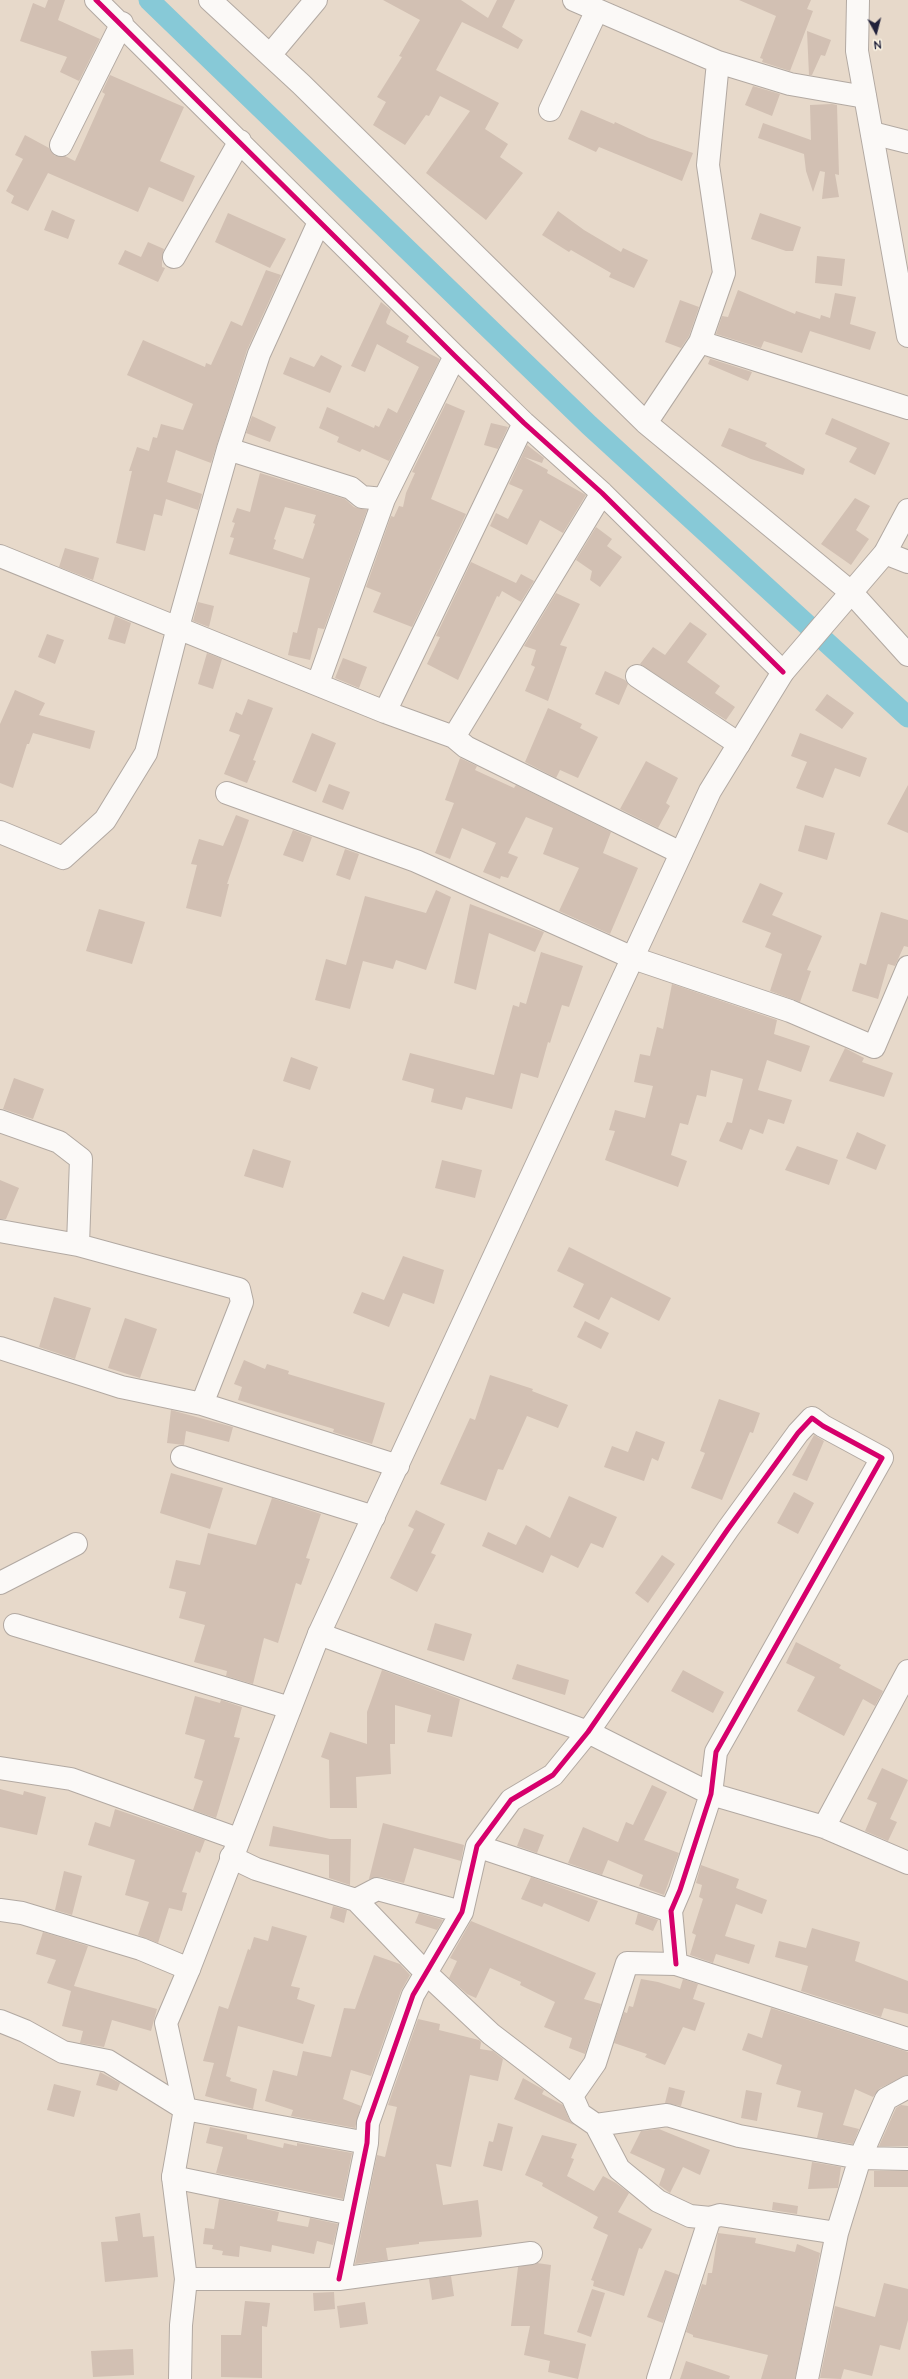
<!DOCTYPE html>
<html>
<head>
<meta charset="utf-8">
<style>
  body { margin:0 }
  #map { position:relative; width:908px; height:2379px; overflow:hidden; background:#e7d9ca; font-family:"Architects Daughter",sans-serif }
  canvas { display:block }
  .north { position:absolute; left:856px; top:12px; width:40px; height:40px; -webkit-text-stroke:3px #fcf5e5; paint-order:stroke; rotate:173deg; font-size:11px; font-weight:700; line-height:16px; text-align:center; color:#22223b }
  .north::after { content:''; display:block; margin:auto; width:14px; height:18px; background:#22223b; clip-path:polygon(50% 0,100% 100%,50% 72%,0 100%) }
</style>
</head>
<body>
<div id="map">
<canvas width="908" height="2379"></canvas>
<div class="north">N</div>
</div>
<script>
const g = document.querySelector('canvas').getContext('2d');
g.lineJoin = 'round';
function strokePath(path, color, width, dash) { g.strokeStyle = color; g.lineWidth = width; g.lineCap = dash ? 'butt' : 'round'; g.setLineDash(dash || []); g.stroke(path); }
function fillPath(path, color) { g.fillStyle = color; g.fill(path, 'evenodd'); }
strokePath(new Path2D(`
  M 149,0 L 589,425 L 908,717`), '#87c9d7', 21);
fillPath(new Path2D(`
  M 48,0 L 65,0 L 58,20 L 100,39 L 79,81 L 60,72 L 67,57 L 20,41 L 33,3 L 45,8 Z
  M 383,0 L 461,0 L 488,18 L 497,0 L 515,0 L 502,27 L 523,40 L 518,49 L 462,22 L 436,70 L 499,103 L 485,129 L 508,144 L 500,157 L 523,173 L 486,220 L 426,173 L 470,111 L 440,96 L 429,116 L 426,115 L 405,145 L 373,125 L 386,102 L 377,97 L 402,57 L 399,56 L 420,20 Z
  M 739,0 L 811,0 L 807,9 L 813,11 L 790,71 L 762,62 L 763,59 L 760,58 L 776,16 Z
  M 807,31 L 831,40 L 825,56 L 821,55 L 812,75 L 809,75 Z
  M 110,75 L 184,107 L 160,161 L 195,176 L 183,202 L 149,187 L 138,212 L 48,173 L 28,211 L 11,203 L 14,196 L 6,191 L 23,159 L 15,155 L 25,135 L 49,148 L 55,156 L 65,156 L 75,161 L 105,94 L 102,92 Z
  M 753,86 L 780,94 L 772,116 L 745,105 Z
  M 832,104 L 837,105 L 839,175 L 835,174 L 839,197 L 822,199 L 825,172 L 820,171 L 813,192 L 806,171 L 804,154 L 758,138 L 763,123 L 811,140 L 810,105 Z
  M 581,110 L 614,124 L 615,122 L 649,138 L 693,153 L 682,181 L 599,147 L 596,152 L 568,139 Z
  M 52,210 L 75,220 L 68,239 L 44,230 Z
  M 558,211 L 584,230 L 621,252 L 623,248 L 648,260 L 634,288 L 609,277 L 611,273 L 571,250 L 569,252 L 542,235 Z
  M 228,213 L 286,239 L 270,268 L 215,242 Z
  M 760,213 L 801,227 L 793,251 L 786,251 L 751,239 Z
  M 148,242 L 164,249 L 162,257 L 162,267 L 165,268 L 158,282 L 118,264 L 125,250 L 141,257 Z
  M 817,256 L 845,259 L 842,286 L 815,283 Z
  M 266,270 L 281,275 L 247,350 L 211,463 L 176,450 L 167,482 L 202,494 L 198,510 L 166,499 L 162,516 L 154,514 L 145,551 L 116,543 L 132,471 L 129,471 L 137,447 L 149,451 L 153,437 L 157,438 L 161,424 L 183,430 L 193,404 L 127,375 L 143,340 L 205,367 L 206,363 L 211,365 L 231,321 L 242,326 Z
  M 738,290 L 795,314 L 796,311 L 820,319 L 821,315 L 830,318 L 835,293 L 856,297 L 850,324 L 876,332 L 870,350 L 810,331 L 802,353 L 764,341 L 761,348 L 716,334 L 722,316 L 728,317 Z
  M 680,300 L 699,307 L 689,336 L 681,348 L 665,342 Z
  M 381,302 L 391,310 L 386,322 L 387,324 L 409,336 L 406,342 L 440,359 L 389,461 L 362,449 L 360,452 L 337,442 L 339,437 L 319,428 L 327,407 L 374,428 L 375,425 L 379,427 L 388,408 L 397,413 L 419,367 L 377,344 L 365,372 L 351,366 Z
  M 321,355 L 342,366 L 330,393 L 283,374 L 290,357 L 314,367 Z
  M 705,357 L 752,372 L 748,381 L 708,364 L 710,359 Z
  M 446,403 L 465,411 L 431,499 L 466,514 L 412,627 L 373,612 L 381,593 L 366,587 L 391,516 L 394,517 L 399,506 L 403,507 L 406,493 L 415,473 L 412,472 Z
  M 252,416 L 276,427 L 270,442 L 246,433 Z
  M 832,418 L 890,443 L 875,475 L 849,462 L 857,448 L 825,434 Z
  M 491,423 L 508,427 L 498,449 L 484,445 Z
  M 729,428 L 767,443 L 765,446 L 805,469 L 803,475 L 751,459 L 721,446 Z
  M 527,445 L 544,458 L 542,463 L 524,457 L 548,470 L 547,473 L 586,495 L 563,533 L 540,520 L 527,545 L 490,526 L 496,513 L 508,519 L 523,490 L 509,484 Z
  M 260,473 L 345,499 L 354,507 L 367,510 L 324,629 L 318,628 L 310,660 L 288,655 L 293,632 L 297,633 L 310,578 L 229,554 L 234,538 L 230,537 L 235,523 L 232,522 L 237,508 L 250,512 ZM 285,507 L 316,515 L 313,523 L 315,524 L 303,559 L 273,549 L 276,540 L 274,539 Z
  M 855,498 L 870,506 L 856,530 L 869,539 L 851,565 L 821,544 Z
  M 596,527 L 612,539 L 607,546 L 622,557 L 600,587 L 590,580 L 592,571 L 576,560 Z
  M 65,548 L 99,558 L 93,580 L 59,567 Z
  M 471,562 L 516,583 L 521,574 L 534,581 L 521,602 L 502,591 L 499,597 L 497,596 L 458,680 L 427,664 L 440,637 L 436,636 Z
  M 556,593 L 580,604 L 560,645 L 567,647 L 548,701 L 525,691 L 535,667 L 531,665 L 536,650 L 524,646 Z
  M 198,602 L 214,606 L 209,627 L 193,621 Z
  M 115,616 L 131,623 L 125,644 L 108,639 Z
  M 690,622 L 707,634 L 687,662 L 720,686 L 715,693 L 735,707 L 726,720 L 640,664 L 653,647 L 665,655 Z
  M 47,634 L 64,640 L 55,664 L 38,657 Z
  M 207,653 L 222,659 L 213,689 L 198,684 Z
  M 343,658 L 367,667 L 359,688 L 335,678 Z
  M 605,671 L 625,680 L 628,684 L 619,705 L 595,694 Z
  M 15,690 L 45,703 L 39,715 L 95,731 L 90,749 L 33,733 L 29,744 L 27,744 L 13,788 L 0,783 L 0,724 Z
  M 827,694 L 854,713 L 842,729 L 815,710 Z
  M 248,699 L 273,708 L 253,760 L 256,761 L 247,783 L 224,774 L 240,735 L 229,731 L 236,712 L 242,715 Z
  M 548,708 L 582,724 L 580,728 L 598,737 L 578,778 L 560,770 L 556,778 L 525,762 Z
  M 312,733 L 336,743 L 316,792 L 292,782 Z
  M 800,733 L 867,758 L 860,777 L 835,768 L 823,798 L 796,788 L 807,762 L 791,756 Z
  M 460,758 L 477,766 L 475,770 L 514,788 L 516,785 L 611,832 L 603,853 L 638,868 L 610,934 L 559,911 L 579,868 L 543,854 L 553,828 L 526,817 L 508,853 L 518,857 L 508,878 L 501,876 L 500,879 L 483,872 L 496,843 L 462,828 L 450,859 L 435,853 L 454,803 L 445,800 Z
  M 646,761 L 678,778 L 666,803 L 670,806 L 658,828 L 620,809 Z
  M 329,784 L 350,792 L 343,810 L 322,802 Z
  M 908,785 L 908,833 L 887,824 Z
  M 236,815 L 249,820 L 227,884 L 229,884 L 221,917 L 186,908 L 197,865 L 191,864 L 199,839 L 223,846 Z
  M 805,825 L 835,833 L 827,860 L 798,851 Z
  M 293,830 L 312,837 L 303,862 L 283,855 Z
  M 345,849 L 359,854 L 350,880 L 336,875 Z
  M 760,883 L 783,893 L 772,915 L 822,936 L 807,970 L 811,971 L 800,1002 L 770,991 L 782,954 L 765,947 L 771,933 L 742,922 Z
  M 436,890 L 451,897 L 426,970 L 396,960 L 393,969 L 363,961 L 350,1009 L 315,1000 L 326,959 L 346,965 L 365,896 L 426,913 Z
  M 470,904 L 544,932 L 535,952 L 489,933 L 476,990 L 454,983 Z
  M 99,909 L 145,922 L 132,964 L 86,951 Z
  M 881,912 L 908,920 L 908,947 L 904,946 L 895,966 L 888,964 L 878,999 L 852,991 L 860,963 L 866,965 Z
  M 541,952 L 583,966 L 569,1007 L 562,1005 L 550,1043 L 548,1042 L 538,1078 L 521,1073 L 512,1109 L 466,1097 L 462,1110 L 431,1102 L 434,1089 L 402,1080 L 410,1053 L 494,1075 L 513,1005 L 519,1007 L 520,1002 L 526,1004 Z
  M 672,984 L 777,1020 L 774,1034 L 810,1046 L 801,1072 L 767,1060 L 758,1090 L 792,1100 L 784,1124 L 768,1119 L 763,1134 L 750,1129 L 742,1150 L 719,1141 L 727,1122 L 732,1123 L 743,1079 L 711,1070 L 706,1097 L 697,1095 L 688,1125 L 680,1123 L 671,1155 L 687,1161 L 678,1187 L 605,1160 L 615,1131 L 609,1130 L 615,1110 L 645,1118 L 653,1086 L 634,1082 L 640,1054 L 650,1056 L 657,1027 L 663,1029 Z
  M 845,1048 L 864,1058 L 862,1062 L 893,1073 L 884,1097 L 829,1081 Z
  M 291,1057 L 318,1067 L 310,1090 L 283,1081 Z
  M 14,1078 L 44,1089 L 33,1119 L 3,1109 Z
  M 857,1132 L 886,1145 L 876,1170 L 846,1158 Z
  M 797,1146 L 838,1160 L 829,1185 L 785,1170 Z
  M 253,1149 L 291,1161 L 283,1188 L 244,1176 Z
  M 442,1160 L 482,1170 L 475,1198 L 435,1188 Z
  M 0,1180 L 19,1188 L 6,1219 L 0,1219 Z
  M 569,1247 L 671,1298 L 659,1321 L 611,1297 L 599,1320 L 573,1307 L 584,1284 L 557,1271 Z
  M 403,1256 L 444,1270 L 434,1304 L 403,1293 L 389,1327 L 353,1313 L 362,1292 L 384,1300 Z
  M 54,1297 L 91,1308 L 75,1359 L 39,1347 Z
  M 125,1318 L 157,1329 L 140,1378 L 108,1368 Z
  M 585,1321 L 609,1333 L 601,1349 L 577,1337 Z
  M 244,1360 L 265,1369 L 267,1364 L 289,1371 L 288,1374 L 385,1403 L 372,1444 L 333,1432 L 334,1429 L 238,1400 L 242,1387 L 234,1384 Z
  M 490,1375 L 533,1389 L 532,1391 L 568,1405 L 558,1428 L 527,1416 L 503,1470 L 498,1469 L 486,1501 L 440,1484 L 470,1418 L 475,1420 Z
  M 719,1399 L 760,1413 L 753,1433 L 750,1432 L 722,1500 L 691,1488 L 705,1453 L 700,1451 Z
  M 171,1410 L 233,1427 L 229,1442 L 186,1431 L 184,1445 L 167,1443 Z
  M 636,1431 L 665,1442 L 658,1461 L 652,1458 L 644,1481 L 604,1467 L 612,1446 L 628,1452 Z
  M 814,1435 L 824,1441 L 807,1481 L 792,1475 Z
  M 171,1473 L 223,1488 L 210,1529 L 160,1513 Z
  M 794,1492 L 814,1503 L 798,1534 L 777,1523 Z
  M 569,1496 L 617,1517 L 603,1548 L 591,1543 L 578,1568 L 551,1555 L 543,1573 L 482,1546 L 488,1532 L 516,1545 L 526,1525 L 550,1538 Z
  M 272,1498 L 321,1514 L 306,1558 L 310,1559 L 301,1585 L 296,1583 L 278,1643 L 264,1638 L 253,1684 L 226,1676 L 227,1671 L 194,1662 L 205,1625 L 179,1618 L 186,1592 L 169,1588 L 176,1560 L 200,1565 L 208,1533 L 256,1545 Z
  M 416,1510 L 445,1524 L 431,1553 L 436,1555 L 417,1592 L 390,1578 L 414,1529 L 408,1526 Z
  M 662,1555 L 675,1564 L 648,1603 L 635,1593 Z
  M 435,1623 L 472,1634 L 464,1661 L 427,1650 Z
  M 796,1642 L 841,1665 L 839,1668 L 883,1691 L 875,1706 L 863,1699 L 844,1736 L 797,1711 L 815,1677 L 786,1663 Z
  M 517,1664 L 569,1680 L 565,1695 L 512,1679 Z
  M 382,1670 L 460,1699 L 452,1737 L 427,1732 L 431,1715 L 395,1705 L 395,1744 L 390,1744 L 391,1774 L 356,1777 L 357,1808 L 330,1808 L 329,1760 L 321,1757 L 330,1732 L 367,1744 L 367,1712 Z
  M 683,1670 L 724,1692 L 713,1713 L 671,1691 Z
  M 195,1696 L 220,1703 L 221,1700 L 242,1707 L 234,1737 L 240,1738 L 216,1818 L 193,1810 L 203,1781 L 194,1778 L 205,1740 L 185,1734 Z
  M 882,1768 L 908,1780 L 890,1819 L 897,1822 L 888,1841 L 865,1831 L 877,1803 L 867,1799 Z
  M 652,1785 L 667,1792 L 644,1840 L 679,1853 L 664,1895 L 639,1886 L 643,1875 L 608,1860 L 602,1875 L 568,1863 L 583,1827 L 618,1842 L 626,1822 L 633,1825 Z
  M 0,1789 L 23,1795 L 24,1791 L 46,1797 L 37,1835 L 0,1827 Z
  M 115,1809 L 205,1840 L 200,1853 L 196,1851 L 182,1892 L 187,1893 L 182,1911 L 169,1908 L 158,1943 L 138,1935 L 149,1902 L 125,1895 L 135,1860 L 88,1845 L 95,1822 L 110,1827 Z
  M 383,1823 L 464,1845 L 461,1861 L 414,1848 L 404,1883 L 380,1877 L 369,1879 Z
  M 273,1826 L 330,1839 L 351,1839 L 350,1885 L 329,1878 L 329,1855 L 269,1846 Z
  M 524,1828 L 544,1835 L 537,1853 L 517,1846 Z
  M 701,1865 L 739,1879 L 736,1888 L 767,1900 L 762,1914 L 736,1904 L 725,1936 L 755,1945 L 749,1964 L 716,1954 L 713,1963 L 690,1955 L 696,1935 L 692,1933 L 703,1899 L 699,1897 L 702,1885 L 696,1883 Z
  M 64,1871 L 82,1876 L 72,1915 L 55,1910 Z
  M 531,1877 L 598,1901 L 589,1922 L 544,1903 L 542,1907 L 521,1899 Z
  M 333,1906 L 347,1910 L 344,1923 L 330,1918 Z
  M 419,1913 L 443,1920 L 437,1930 L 415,1923 Z
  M 638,1913 L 658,1920 L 653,1931 L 635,1924 Z
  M 471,1921 L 596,1973 L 584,1999 L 601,2004 L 585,2054 L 569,2048 L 572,2038 L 544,2027 L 555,2002 L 520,1985 L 521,1982 L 490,1968 L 476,1998 L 467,1994 L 449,1978 L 457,1961 L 450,1958 Z
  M 272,1926 L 307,1936 L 291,1986 L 300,1988 L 297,1999 L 315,2005 L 303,2044 L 238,2026 L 226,2076 L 231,2078 L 230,2081 L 257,2089 L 253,2109 L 205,2096 L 214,2063 L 203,2061 L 219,2006 L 228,2009 L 248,1949 L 250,1950 L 254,1937 L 268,1941 Z
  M 812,1928 L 860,1942 L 855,1961 L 908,1981 L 908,2014 L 884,2008 L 881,2017 L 801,1991 L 808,1966 L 775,1957 L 779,1941 L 806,1948 Z
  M 43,1932 L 88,1946 L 74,1986 L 157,2009 L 151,2031 L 112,2020 L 104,2047 L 80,2043 L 83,2031 L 62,2026 L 71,1991 L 47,1983 L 56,1960 L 36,1954 Z
  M 374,1955 L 400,1964 L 410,1975 L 401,1991 L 371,2076 L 351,2070 L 343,2099 L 361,2106 L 355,2128 L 291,2116 L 293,2110 L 265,2101 L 273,2070 L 297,2076 L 303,2051 L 331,2057 L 344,2008 L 355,2009 Z
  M 641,1979 L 658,1982 L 680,1989 L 683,1979 L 698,1984 L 693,1999 L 705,2003 L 695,2031 L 683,2027 L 665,2065 L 645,2057 L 647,2054 L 614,2043 L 624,2012 L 627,2013 L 629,2006 L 633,2007 Z
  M 771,2008 L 908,2052 L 908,2075 L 880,2088 L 873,2097 L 855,2089 L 843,2125 L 859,2129 L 853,2144 L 817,2138 L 823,2113 L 797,2107 L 801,2091 L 776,2084 L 782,2065 L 742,2050 L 748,2033 L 762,2038 Z
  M 418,2019 L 440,2024 L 439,2030 L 479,2040 L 481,2042 L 480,2049 L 493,2051 L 503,2059 L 498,2081 L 470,2075 L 451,2167 L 436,2164 L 443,2205 L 478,2200 L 482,2234 L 481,2237 L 419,2242 L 419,2244 L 386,2248 L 388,2260 L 355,2264 L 377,2155 L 385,2157 L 397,2107 L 388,2105 Z
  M 100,2072 L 120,2083 L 117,2091 L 96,2085 Z
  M 523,2078 L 544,2090 L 542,2094 L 563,2105 L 569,2119 L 574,2125 L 514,2099 Z
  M 54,2084 L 81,2091 L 74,2117 L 47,2110 Z
  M 669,2087 L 685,2091 L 681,2106 L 665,2103 Z
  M 746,2090 L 762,2093 L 757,2121 L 741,2118 Z
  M 901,2105 L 908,2106 L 908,2146 L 879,2146 L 896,2108 Z
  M 498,2123 L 513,2127 L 502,2171 L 483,2166 L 489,2141 L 493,2142 Z
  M 210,2127 L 247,2135 L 247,2139 L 283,2148 L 284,2143 L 297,2146 L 297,2143 L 352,2153 L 343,2199 L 216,2173 L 223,2147 L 206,2143 Z
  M 659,2129 L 710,2150 L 700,2175 L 683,2167 L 670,2193 L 659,2185 L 665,2169 L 630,2153 L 641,2131 Z
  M 542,2135 L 577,2144 L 571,2158 L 574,2159 L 567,2176 L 594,2191 L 603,2176 L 616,2183 L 629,2193 L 618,2212 L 652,2229 L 642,2249 L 639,2248 L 624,2296 L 593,2286 L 594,2281 L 591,2280 L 608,2235 L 593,2228 L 598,2217 L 542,2186 L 543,2183 L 525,2175 Z
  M 812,2162 L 841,2167 L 838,2188 L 808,2189 Z
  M 874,2171 L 908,2171 L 908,2187 L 874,2187 Z
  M 219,2199 L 279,2212 L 277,2221 L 308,2227 L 310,2218 L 338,2224 L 333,2245 L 317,2241 L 314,2254 L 272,2245 L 271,2252 L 240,2246 L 239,2257 L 222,2255 L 223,2251 L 212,2249 L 213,2245 L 203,2244 L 205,2228 L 214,2229 Z
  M 773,2202 L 798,2206 L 797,2214 L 772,2210 Z
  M 140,2213 L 143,2237 L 154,2236 L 158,2277 L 105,2282 L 101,2242 L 118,2241 L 115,2217 Z
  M 718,2233 L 756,2238 L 755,2243 L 795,2252 L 797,2244 L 820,2253 L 795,2379 L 761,2379 L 768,2355 L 693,2337 L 693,2335 L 686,2332 L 702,2284 L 706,2285 L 708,2273 L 712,2273 Z
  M 537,2263 L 551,2265 L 544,2334 L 586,2344 L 578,2379 L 548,2372 L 550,2361 L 524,2355 L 530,2326 L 511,2326 L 518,2267 Z
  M 665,2270 L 679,2275 L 663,2323 L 647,2317 Z
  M 451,2276 L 454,2296 L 432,2300 L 429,2279 Z
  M 884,2283 L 908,2289 L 908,2320 L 900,2350 L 880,2345 L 872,2376 L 844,2369 L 841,2379 L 820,2378 L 835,2306 L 875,2317 Z
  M 592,2289 L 605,2293 L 591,2337 L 577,2332 Z
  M 334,2292 L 335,2309 L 314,2311 L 313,2293 Z
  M 245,2301 L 270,2303 L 267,2327 L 262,2326 L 262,2378 L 221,2377 L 221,2335 L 241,2335 Z
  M 365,2302 L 368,2324 L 340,2328 L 337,2306 Z
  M 133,2349 L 134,2375 L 93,2377 L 91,2351 Z
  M 686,2361 L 730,2376 L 729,2379 L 680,2379 Z`), '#d2c0b3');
const minor = new Path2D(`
  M 96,0 L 455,356 L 524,423 L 602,493 L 783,672
  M 210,0 L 301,84 L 646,423 L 852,593 L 908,655
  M 574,0 L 718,62 L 790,84 L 865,97
  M 270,55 L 316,0
  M 550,110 L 597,10
  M 872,133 L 908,142
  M 61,145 L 122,23
  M 174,257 L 240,141
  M 700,342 L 724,273 L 708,165 L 718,62
  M 646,423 L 700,342 L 908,408
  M 228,449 L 351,488 L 362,497 L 384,499
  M 885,553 L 908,562
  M 0,556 L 385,712 L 454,737 L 466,747 L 681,853
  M 637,676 L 739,744
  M 318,683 L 384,499 L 455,356
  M 385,712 L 524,423
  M 454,737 L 602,493
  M 227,793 L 416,861 L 633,958 L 790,1011 L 874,1047 L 908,967
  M 0,832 L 63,858 L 105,820 L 146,753 L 178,627 L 228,449 L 259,354 L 319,222
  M 0,1121 L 59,1142 L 81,1159 L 78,1245 L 0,1231
  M 78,1245 L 239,1289 L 242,1302 L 202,1404
  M 0,1348 L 121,1387 L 202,1404 L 398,1466
  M 182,1457 L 374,1517
  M 0,1583 L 76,1544
  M 15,1625 L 290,1708
  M 319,1634 L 588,1732 L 711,1794 L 824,1827 L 908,1863
  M 0,1768 L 71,1779 L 238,1839
  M 824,1827 L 908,1671
  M 477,1846 L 671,1911
  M 231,1857 L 256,1869 L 356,1900 L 427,1974 L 491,2034 L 572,2096 L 580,2114 L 596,2125 L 619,2169 L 658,2201 L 690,2216 L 710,2218 L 720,2215 L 837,2233
  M 356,1900 L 377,1889 L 462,1912
  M 0,1910 L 22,1913 L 141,1949 L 189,1969
  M 0,2021 L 25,2031 L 63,2052 L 108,2061 L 185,2109 L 367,2143
  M 572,2096 L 595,2063 L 627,1963 L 676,1964 L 908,2039
  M 596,2125 L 667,2115 L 739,2136 L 860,2158 L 908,2159
  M 173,2177 L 352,2214
  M 186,2279 L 339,2279 L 531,2253
  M 339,2279 L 367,2143 L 368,2123 L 413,1995 L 462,1912 L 477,1846 L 511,1800 L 553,1775 L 588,1732 L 728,1529 L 798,1433 L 812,1418 L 823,1426 L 882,1458 L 716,1752 L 711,1794 L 680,1890 L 671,1911 L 676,1964
  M 658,2379 L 710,2218
  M 807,2379 L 837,2233 L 860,2158 L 886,2099 L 908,2087`);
const major = new Path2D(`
  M 858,0 L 857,51 L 908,336
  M 180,2379 L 181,2325 L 186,2279 L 173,2177 L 185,2109 L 166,2023 L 189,1969 L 319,1634 L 710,791 L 783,672 L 885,553 L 908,510`);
strokePath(minor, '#b2a9a2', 24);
strokePath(major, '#b2a9a2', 24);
strokePath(minor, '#fbf9f7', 22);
strokePath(major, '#fbf9f7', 22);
strokePath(new Path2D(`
  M 96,0 L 455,356 L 524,423 L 602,493 L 783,672
  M 339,2279 L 367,2143 L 368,2123 L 413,1995 L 462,1912 L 477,1846 L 511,1800 L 553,1775 L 588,1732 L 728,1529 L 798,1433 L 812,1418 L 823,1426 L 882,1458 L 716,1752 L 711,1794 L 680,1890 L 671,1911 L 676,1964`), '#d6006c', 5);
</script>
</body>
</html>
